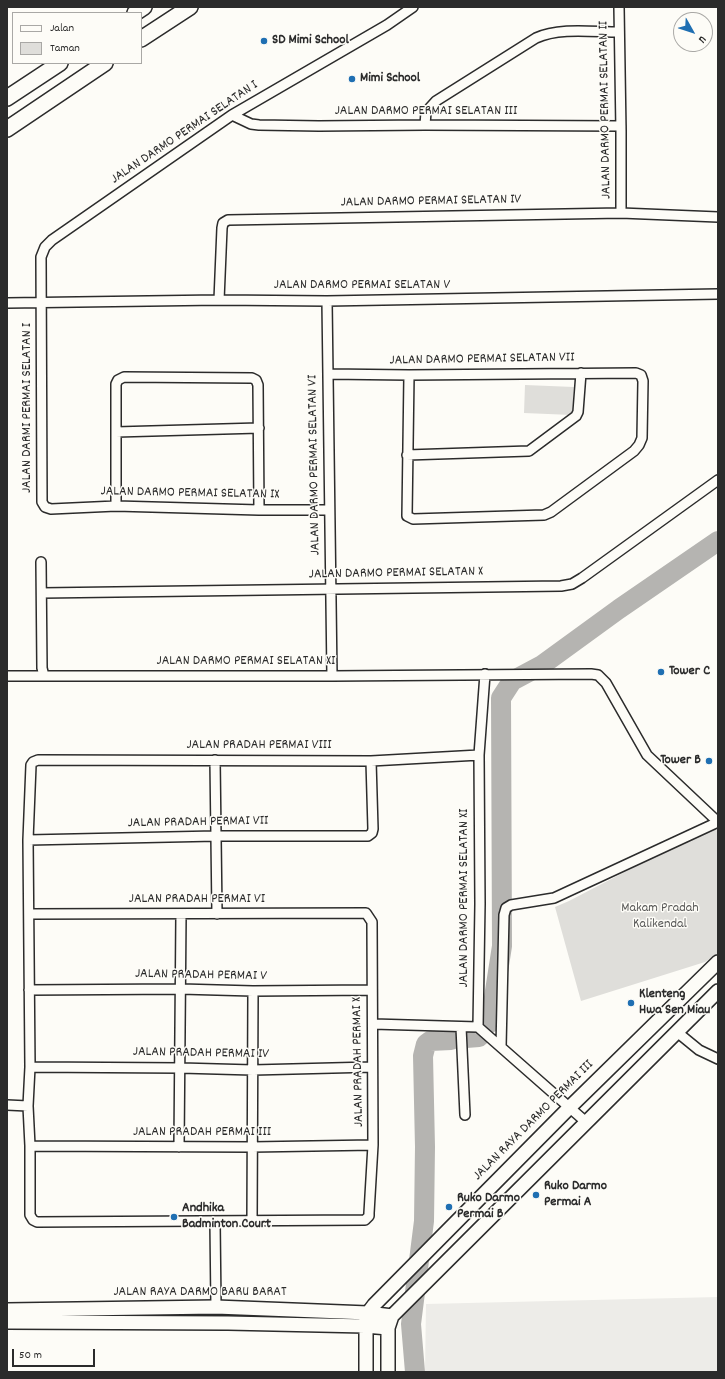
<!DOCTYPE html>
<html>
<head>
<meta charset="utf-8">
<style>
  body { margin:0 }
  #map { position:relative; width:725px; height:1379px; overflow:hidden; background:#fdfcf7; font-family:Dekko,sans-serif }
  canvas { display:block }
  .frame { position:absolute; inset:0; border:8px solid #2b2b2b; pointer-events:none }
  .legend { position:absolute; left:12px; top:12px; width:130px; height:52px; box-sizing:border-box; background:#fdfcf7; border:1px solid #a9a8a5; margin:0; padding:5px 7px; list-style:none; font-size:12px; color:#2b2b2b }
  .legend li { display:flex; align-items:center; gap:8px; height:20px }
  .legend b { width:20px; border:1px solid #a9a8a5 }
  .north { position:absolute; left:673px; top:12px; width:40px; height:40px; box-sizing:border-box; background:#fdfcf7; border:1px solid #a9a8a5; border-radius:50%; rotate:129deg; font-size:11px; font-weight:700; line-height:16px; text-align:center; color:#2b2b2b }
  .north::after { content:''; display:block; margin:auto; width:14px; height:18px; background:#1f6fb2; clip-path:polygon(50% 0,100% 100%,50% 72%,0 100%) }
  .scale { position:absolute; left:12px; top:1349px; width:83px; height:18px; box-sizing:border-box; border:2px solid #2b2b2b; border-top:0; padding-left:5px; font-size:12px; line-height:14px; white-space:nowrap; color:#2b2b2b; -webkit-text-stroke:3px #fdfcf7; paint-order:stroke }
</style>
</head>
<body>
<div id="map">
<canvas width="725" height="1379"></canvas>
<div class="frame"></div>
<ul class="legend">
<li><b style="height:5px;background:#fdfcf7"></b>Jalan</li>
<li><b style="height:11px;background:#dfdeda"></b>Taman</li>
</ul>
<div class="north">U</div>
<div class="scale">50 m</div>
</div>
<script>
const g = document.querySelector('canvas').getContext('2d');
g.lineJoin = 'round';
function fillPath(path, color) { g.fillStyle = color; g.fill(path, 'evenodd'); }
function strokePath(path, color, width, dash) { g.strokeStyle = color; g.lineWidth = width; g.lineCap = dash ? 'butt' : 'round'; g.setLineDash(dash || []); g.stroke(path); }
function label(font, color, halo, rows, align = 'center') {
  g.font = font + ' Dekko,sans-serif'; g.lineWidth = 3; g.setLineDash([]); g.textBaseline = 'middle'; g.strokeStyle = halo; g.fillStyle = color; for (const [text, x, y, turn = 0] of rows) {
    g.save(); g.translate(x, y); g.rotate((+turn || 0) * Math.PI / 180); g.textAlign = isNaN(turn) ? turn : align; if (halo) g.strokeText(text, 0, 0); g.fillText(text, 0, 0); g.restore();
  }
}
fillPath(new Path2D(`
  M 718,1297 L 718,1372 L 425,1372 L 426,1304 Z`), '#edece8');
fillPath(new Path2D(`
  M 525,385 L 574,387 L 572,415 L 524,413 Z
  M 713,826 L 718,832 L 718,953 L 705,962 L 581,1001 L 555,907 L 569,901 Z`), '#dfdeda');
strokePath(new Path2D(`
  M 490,1023 L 502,946 L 501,698 L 512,681 L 542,665 L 619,609 L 718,541
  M 466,1038 L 479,1037
  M 415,1372 L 411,1324 L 424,1221 L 425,1147 L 423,1056 L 426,1044 L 430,1041 L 451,1040`), '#b5b4b1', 20);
const street = new Path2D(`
  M 619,7 L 621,131 L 621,213
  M 232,115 L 251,124 L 259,125 L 319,126 L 425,125 L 621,126
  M 425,125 L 426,112 L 436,101 L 536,38 C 559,27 594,32 619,32
  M 219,300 L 222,228 L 223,223 L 228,220 L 621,213 L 718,217
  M 327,301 L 332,676
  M 7,303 L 219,300 L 327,301 L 718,294
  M 328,374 L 409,375 L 636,373 L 641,375 L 643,381 L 642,438 L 639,445 L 634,451 L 551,512 L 544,515 L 413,519 L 407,516 L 409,375
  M 116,432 L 259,428
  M 407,455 L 529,451 L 576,416 L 578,412 L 581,373
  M 116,506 L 116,384 L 118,380 L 124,377 L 252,378 L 256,380 L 258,385 L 259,510
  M 329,510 L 259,510 L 116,506 L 51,509 L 45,507 L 42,502 L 41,257 L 45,247 L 52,240 L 232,115 L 387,25 L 413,7
  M 41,562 L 42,668 L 44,676
  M 42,593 L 561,586 L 572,584 L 582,578 L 718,480
  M 485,674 L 479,755 L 480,904 L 478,1027 L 586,1122
  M 7,676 L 332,676 L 591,674 L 598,675 L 606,683 L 647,755 L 718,822
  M 215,760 L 217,914
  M 28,840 L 216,836 L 368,836 L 372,833 L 373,829 L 371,761
  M 29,914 L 366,913 L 372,922 L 373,1145 L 369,1213 L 369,1216 L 365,1220 L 37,1222 L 33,1220 L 30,1215 L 30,1146 L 28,1106 L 30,1067 L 28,840 L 31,765 L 33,762 L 38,760 L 371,761 L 479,755
  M 29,990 L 181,989 L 253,991 L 372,990
  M 373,1024 L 478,1027
  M 461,1027 L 465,1115
  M 677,1032 L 699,1050 L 718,1059
  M 501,1047 L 504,915 L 506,908 L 511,905 L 554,898 L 718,822
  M 30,1067 L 181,1068 L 253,1070 L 372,1067
  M 7,1105 L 28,1106
  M 30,1146 L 252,1147 L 373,1145
  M 179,1147 L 181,914
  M 215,1222 L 216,1307
  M 252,1222 L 253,991`);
const secondary = new Path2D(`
  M 7,1310 L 216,1307 L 368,1313 L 392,1316
  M 7,1322 L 228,1323 L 365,1326 L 388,1328
  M 366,1372 L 366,1319 L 368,1313 L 374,1305 L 569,1108 L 718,962
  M 388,1372 L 388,1328 L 392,1316 L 718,991`);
const primary = new Path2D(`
  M 135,13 L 144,7
  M 141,39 L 190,7
  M 7,98 L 60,63
  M 7,129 L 105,63`);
strokePath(street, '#2b2b2b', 12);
strokePath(secondary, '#2b2b2b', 16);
strokePath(primary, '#2b2b2b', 18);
strokePath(street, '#fdfcf7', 9);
strokePath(secondary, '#fdfcf7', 13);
strokePath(primary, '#fdfcf7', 15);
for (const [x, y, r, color] of [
  [264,41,4,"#1f6fb2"],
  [352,79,4,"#1f6fb2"],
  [661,672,4,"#1f6fb2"],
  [709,761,4,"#1f6fb2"],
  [631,1003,4,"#1f6fb2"],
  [536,1195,4,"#1f6fb2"],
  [449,1207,4,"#1f6fb2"],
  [174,1217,4,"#1f6fb2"]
]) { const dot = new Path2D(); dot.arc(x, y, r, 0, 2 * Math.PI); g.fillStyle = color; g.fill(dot); strokePath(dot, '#fdfcf7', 1.5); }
label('bold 14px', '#2b2b2b', '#fdfcf7', [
  ["SD Mimi School",272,41],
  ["Mimi School",360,79],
  ["Tower C",669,672],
  ["Tower B",701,761,"right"],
  ["Klenteng",639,995],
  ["Hwa Sen Miau",639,1011],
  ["Ruko Darmo",544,1187],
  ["Permai A",544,1203],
  ["Ruko Darmo",457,1199],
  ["Permai B",457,1215],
  ["Andhika",182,1209],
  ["Badminton Court",182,1225]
], 'left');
label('14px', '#2b2b2b', '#fdfcf7', [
  ["JALAN DARMO PERMAI SELATAN II",606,110,-91],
  ["JALAN DARMO PERMAI SELATAN III",426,112],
  ["JALAN DARMO PERMAI SELATAN I",185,133,-34],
  ["JALAN DARMO PERMAI SELATAN IV",431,202,-1],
  ["JALAN DARMO PERMAI SELATAN V",362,286],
  ["JALAN DARMO PERMAI SELATAN VII",482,360,-1],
  ["JALAN DARMI PERMAI SELATAN I",28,408,-90],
  ["JALAN DARMO PERMAI SELATAN VI",315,465,-91],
  ["JALAN DARMO PERMAI SELATAN IX",190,494,1],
  ["JALAN DARMO PERMAI SELATAN X",396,574,-1],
  ["JALAN DARMO PERMAI SELATAN XI",246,662],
  ["JALAN PRADAH PERMAI VIII",259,746],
  ["JALAN PRADAH PERMAI VII",198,823,-1],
  ["JALAN DARMO PERMAI SELATAN XI",465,898,-90],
  ["JALAN PRADAH PERMAI VI",197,900],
  ["JALAN PRADAH PERMAI V",201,976,1],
  ["JALAN PRADAH PERMAI IV",201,1054,1],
  ["JALAN PRADAH PERMAI X",359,1062,-91],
  ["JALAN RAYA DARMO PERMAI III",534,1121,-45],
  ["JALAN PRADAH PERMAI III",202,1133],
  ["JALAN RAYA DARMO BARU BARAT",200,1293]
]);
label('14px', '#585857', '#fdfcf7', [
  ["Makam Pradah",660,909],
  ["Kalikendal",660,925]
]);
</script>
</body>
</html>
